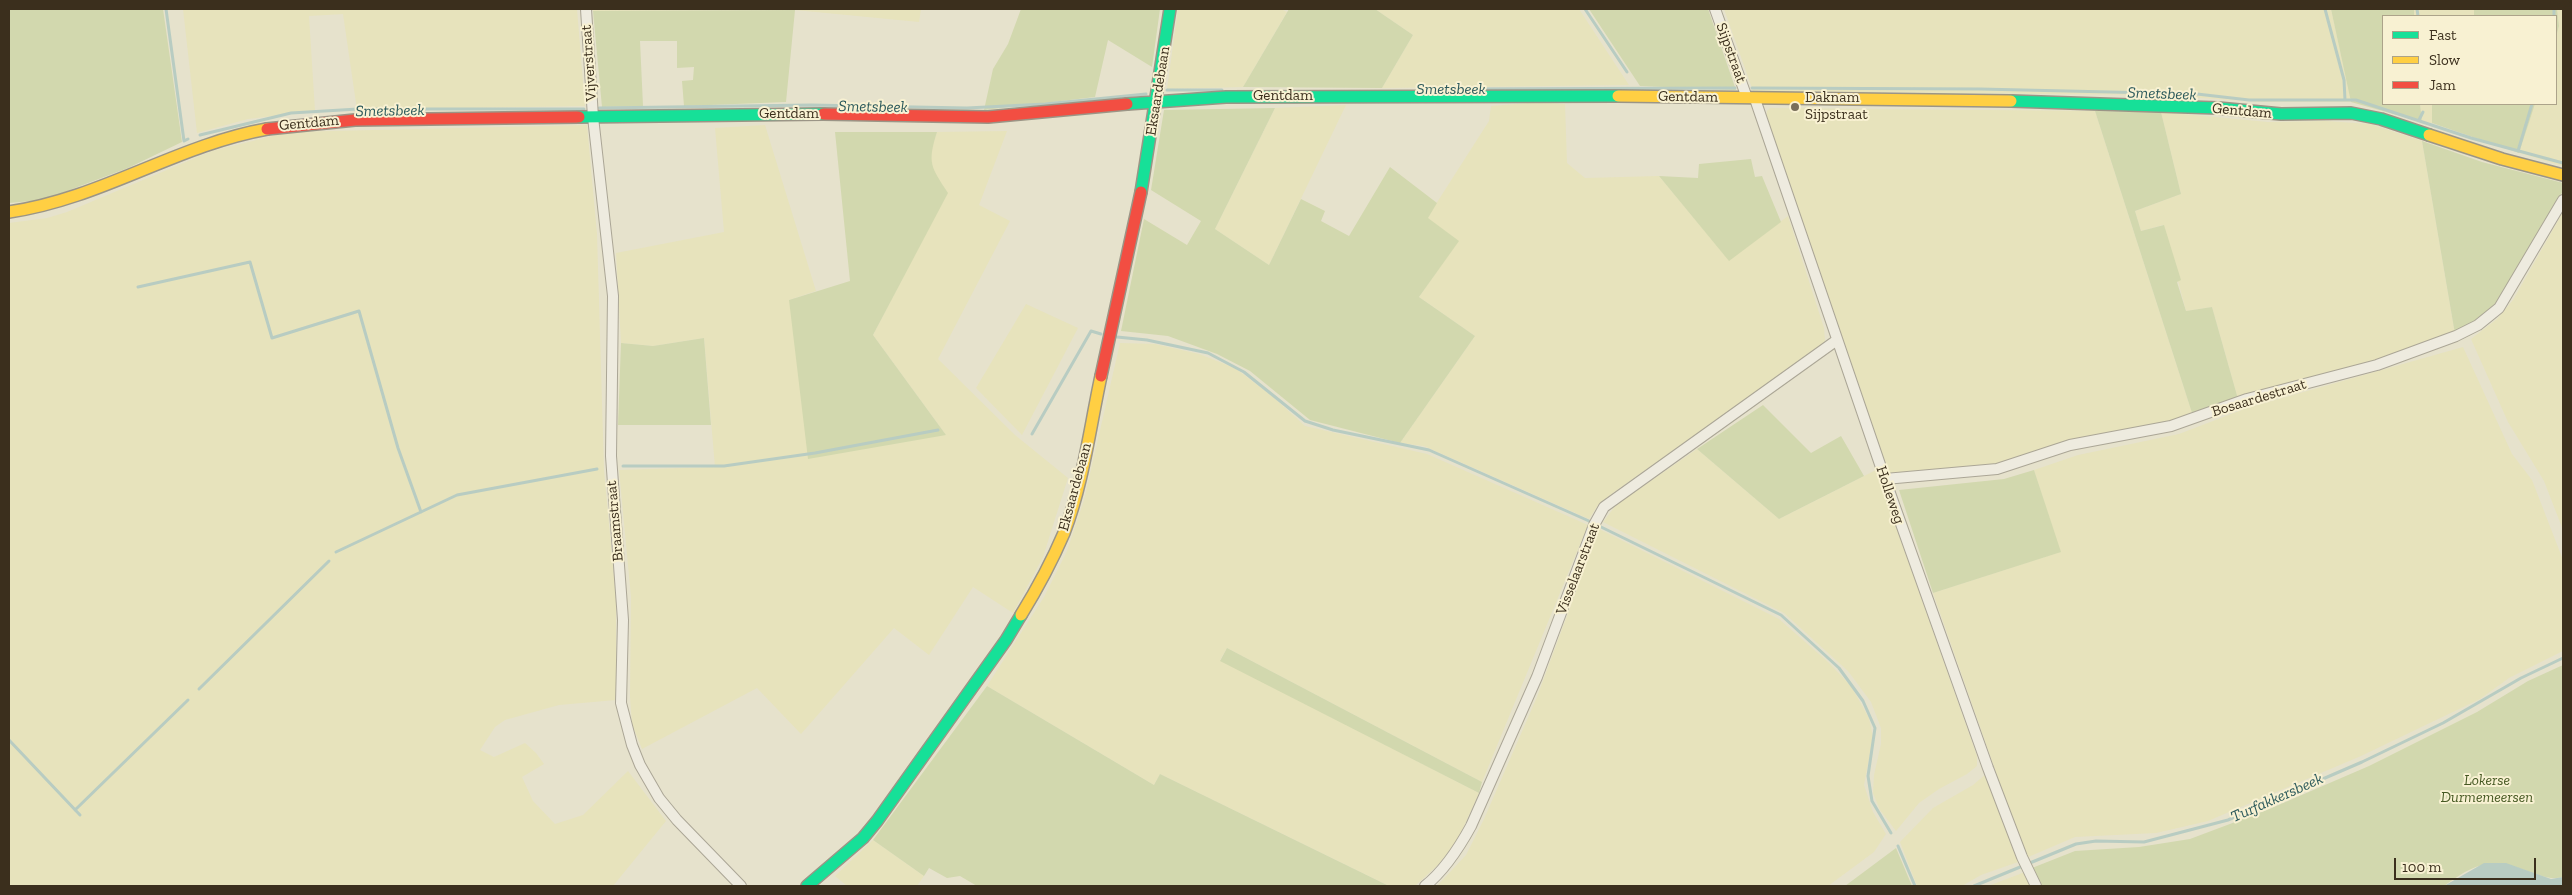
<!DOCTYPE html>
<html>
<head>
<meta charset="utf-8">
<style>
  body { margin:0 }
  #map { position:relative; width:2572px; height:895px; overflow:hidden; background:#e6e2cc; font-family:"Zilla Slab",serif }
  canvas { display:block }
  .frame { position:absolute; inset:0; border:10px solid #3b2f1d; pointer-events:none }
  .legend { position:absolute; left:2382px; top:15px; width:175px; height:90px; box-sizing:border-box; background:#f8f1d2; border:1px solid #aca38a; margin:0; padding:6px 9px; list-style:none; font-size:15px; color:#3b2f1d }
  .legend li { display:flex; align-items:center; gap:10px; height:25px }
  .legend b { width:25px; border:1px solid #aca38a }
  .scale { position:absolute; left:2394px; top:858px; width:142px; height:22px; box-sizing:border-box; border:2px solid #3b2f1d; border-top:0; padding-left:6px; font-size:15px; line-height:18px; white-space:nowrap; color:#3b2f1d; -webkit-text-stroke:4px #f8f1d2; paint-order:stroke }
</style>
</head>
<body>
<div id="map">
<canvas width="2572" height="895"></canvas>
<div class="frame"></div>
<ul class="legend">
<li><b style="height:6px;background:#16e098"></b>Fast</li>
<li><b style="height:6px;background:#ffcf43"></b>Slow</li>
<li><b style="height:6px;background:#f24e42"></b>Jam</li>
</ul>
<div class="scale">100 m</div>
</div>
<script>
const g = document.querySelector('canvas').getContext('2d');
g.lineJoin = 'round';
function fillPath(path, color) { g.fillStyle = color; g.fill(path, 'evenodd'); }
function strokePath(path, color, width, dash) { g.strokeStyle = color; g.lineWidth = width; g.lineCap = dash ? 'butt' : 'round'; g.setLineDash(dash || []); g.stroke(path); }
function label(font, color, halo, rows, align = 'center') {
  g.font = font + ' "Zilla Slab",serif'; g.lineWidth = 4; g.setLineDash([]); g.textBaseline = 'middle'; g.strokeStyle = halo; g.fillStyle = color; for (const [text, x, y, turn = 0] of rows) {
    g.save(); g.translate(x, y); g.rotate((+turn || 0) * Math.PI / 180); g.textAlign = isNaN(turn) ? turn : align; if (halo) g.strokeText(text, 0, 0); g.fillText(text, 0, 0); g.restore();
  }
}
fillPath(new Path2D(`
  M 183,9 L 577,9 L 585,106 L 357,110 L 343,14 L 309,16 L 315,111 L 248,119 L 197,133 Z
  M 593,9 L 921,9 L 919,22 L 795,10 L 593,11 Z
  M 1178,9 L 1281,9 L 1287,12 L 1243,87 L 1167,89 Z
  M 1375,9 L 1579,9 L 1629,85 L 1382,88 L 1413,35 Z
  M 1724,9 L 2331,9 L 2351,102 L 2262,102 L 2156,95 L 1753,91 Z
  M 2414,9 L 2474,9 L 2474,16 L 2414,16 Z
  M 2557,9 L 2563,9 L 2563,166 L 2519,153 L 2535,104 L 2556,104 L 2556,37 L 2559,26 Z
  M 1539,102 L 1565,104 L 1567,163 L 1585,178 L 1659,176 L 1729,260 L 1788,216 L 1824,328 L 1825,341 L 1821,347 L 1614,492 L 1598,505 L 1589,519 L 1424,446 L 1400,443 L 1475,336 L 1419,297 L 1458,241 L 1427,218 L 1489,121 L 1491,106 Z
  M 2420,104 L 2432,104 L 2432,123 L 2422,122 Z
  M 1346,105 L 1269,265 L 1215,229 L 1275,108 Z
  M 1770,108 L 2095,111 L 2193,416 L 2008,464 L 1891,474 L 1886,469 L 1766,117 L 1767,111 Z
  M 2161,112 L 2268,122 L 2326,121 L 2370,124 L 2422,141 L 2455,334 L 2356,366 L 2238,399 L 2212,307 L 2186,311 L 2163,225 L 2141,231 L 2135,211 L 2181,194 Z
  M 587,125 L 597,234 L 604,470 L 616,599 L 616,700 L 559,705 L 505,720 L 495,727 L 480,750 L 494,757 L 525,743 L 536,753 L 544,764 L 522,777 L 533,801 L 555,824 L 583,815 L 628,771 L 666,821 L 613,886 L 9,886 L 9,223 L 47,218 L 67,212 L 212,151 L 289,132 Z
  M 765,125 L 816,291 L 789,300 L 946,435 L 873,335 L 947,193 L 931,167 L 930,153 L 937,132 L 1007,131 L 979,205 L 1010,221 L 938,359 L 1015,435 L 1068,478 L 1043,557 L 1013,613 L 973,587 L 929,655 L 894,628 L 801,734 L 757,688 L 642,749 L 632,724 L 630,697 L 631,597 L 619,470 L 715,467 L 704,338 L 653,346 L 621,343 L 616,253 L 724,232 L 715,128 Z
  M 2563,212 L 2563,530 L 2544,481 L 2508,422 L 2471,339 L 2497,319 L 2513,300 Z
  M 1026,304 L 1078,328 L 1022,435 L 976,388 Z
  M 1120,343 L 1155,344 L 1199,354 L 1235,368 L 1272,396 L 1305,426 L 1427,454 L 1588,525 L 1482,782 L 1227,648 L 1220,660 L 1479,793 L 1459,837 L 1440,863 L 1415,886 L 1389,886 L 1160,774 L 1154,785 L 987,686 L 1044,597 L 1067,551 L 1084,500 Z
  M 2463,347 L 2512,454 L 2532,480 L 2563,560 L 2563,651 L 2509,678 L 2480,699 L 2361,756 L 2208,821 L 2156,833 L 2075,837 L 2026,858 L 1933,593 L 2060,552 L 2034,470 L 2078,455 L 2179,434 L 2247,408 Z
  M 1697,449 L 1779,519 L 1876,470 L 1977,756 L 1977,766 L 1967,774 L 1939,789 L 1919,803 L 1896,831 L 1880,810 L 1873,793 L 1874,775 L 1881,744 L 1881,728 L 1871,702 L 1848,671 L 1784,613 L 1603,522 L 1616,505 Z
  M 1599,529 L 1779,619 L 1828,662 L 1851,686 L 1869,718 L 1873,738 L 1864,785 L 1873,812 L 1886,834 L 1874,852 L 1828,886 L 1437,886 L 1466,855 L 1484,819 L 1537,697 Z
  M 1986,774 L 2021,861 L 1981,875 L 1962,886 L 1917,886 L 1900,842 L 1933,808 L 1973,785 Z
  M 873,840 L 924,876 L 917,886 L 847,886 L 835,876 Z
  M 2025,872 L 2032,886 L 1988,886 Z`), '#e7e3bc');
fillPath(new Path2D(`
  M 9,9 L 163,9 L 182,142 L 128,168 L 43,200 L 9,203 Z
  M 1021,9 L 1160,9 L 1152,67 L 1108,40 L 1095,97 L 984,110 L 993,69 L 1008,44 Z
  M 1289,9 L 1375,9 L 1413,35 L 1382,88 L 1243,87 Z
  M 1589,9 L 1708,9 L 1736,90 L 1640,86 Z
  M 2331,9 L 2414,9 L 2414,16 L 2383,16 L 2383,104 L 2420,104 L 2422,122 L 2351,102 Z
  M 2474,9 L 2557,9 L 2559,26 L 2556,37 L 2556,16 L 2474,16 Z
  M 795,10 L 786,102 L 684,106 L 682,81 L 693,80 L 694,67 L 677,68 L 677,41 L 640,41 L 643,106 L 602,107 L 593,11 Z
  M 2432,104 L 2535,104 L 2519,153 L 2432,123 Z
  M 1275,108 L 1215,229 L 1269,265 L 1301,199 L 1325,211 L 1321,221 L 1349,236 L 1390,167 L 1437,203 L 1428,218 L 1459,241 L 1419,297 L 1475,336 L 1400,443 L 1310,420 L 1250,371 L 1217,354 L 1168,336 L 1121,331 L 1144,219 L 1187,245 L 1201,221 L 1151,190 L 1164,110 Z
  M 2095,111 L 2161,112 L 2181,194 L 2135,211 L 2141,231 L 2164,225 L 2181,280 L 2177,282 L 2186,311 L 2212,307 L 2238,399 L 2193,416 Z
  M 835,132 L 937,132 C 927,163 931,167 948,193 L 873,335 L 946,435 L 808,459 L 789,300 L 850,281 Z
  M 2422,141 L 2482,162 L 2563,183 L 2563,191 L 2501,301 L 2483,318 L 2455,334 Z
  M 1751,159 L 1755,177 L 1762,176 L 1781,222 L 1729,261 L 1659,176 L 1698,178 L 1699,164 Z
  M 704,338 L 711,425 L 618,425 L 621,343 L 653,346 Z
  M 1763,405 L 1811,453 L 1841,436 L 1864,476 L 1779,519 L 1697,449 Z
  M 2034,470 L 2061,552 L 1933,593 L 1899,490 L 2004,479 Z
  M 1227,648 L 1482,782 L 1479,793 L 1220,661 Z
  M 2563,665 L 2563,877 C 2550,880 2543,876 2530,872 C 2491,857 2477,862 2444,886 L 2041,886 L 2032,868 L 2075,851 L 2139,847 L 2190,839 L 2267,810 L 2369,766 L 2477,712 L 2528,681 Z
  M 987,686 L 1154,785 L 1160,774 L 1389,886 L 977,886 L 960,876 L 947,878 L 929,868 L 924,876 L 873,840 Z
  M 1896,848 L 1912,886 L 1845,886 Z`), '#d2d8ae');
fillPath(new Path2D(`
  M 2484,863 L 2506,863 L 2551,879 L 2563,877 L 2563,886 L 2444,886 Z`), '#b8ccc2');
strokePath(new Path2D(`
  M 166,9 L 184,141 L 188,139
  M 1585,9 L 1627,72
  M 2325,9 L 2344,80 L 2345,100
  M 2417,9 L 2418,16
  M 2554,16 L 2554,9
  M 1752,88 L 1980,89 L 2197,94 L 2249,100 L 2356,100 L 2471,138 L 2563,163
  M 1458,89 L 1735,88
  M 1167,90 L 1222,90
  M 599,108 L 811,105 L 967,108 L 1045,104 L 1146,94
  M 2419,120 L 2423,112
  M 200,135 L 291,113 L 358,109 L 584,109
  M 2518,151 L 2532,104
  M 138,287 L 250,262 L 272,338 L 359,311 L 398,448 L 421,512
  M 1117,337 L 1147,340 L 1208,353 L 1244,372 L 1305,421 L 1333,430 L 1429,450 L 1589,521
  M 1032,434 L 1091,331 L 1101,334
  M 623,466 L 724,466 L 815,453 L 938,430
  M 1597,525 L 1781,615 L 1839,668 L 1863,701 L 1875,728 L 1868,776 L 1872,801 L 1891,833
  M 336,552 L 457,495 L 597,469
  M 199,689 L 329,561
  M 9,740 L 80,815
  M 75,810 L 188,700
  M 1898,846 L 1915,886
  M 1974,886 L 2076,844 L 2096,841 L 2144,842 L 2228,820 L 2362,762 L 2443,723 L 2521,678 L 2563,658`), '#b8ccc2', 3);
const street = new Path2D(`
  M 586,9 L 593,117 L 613,296 L 611,456 L 623,620 L 621,703 L 632,745 L 640,765 L 659,798 L 677,820 L 741,886
  M 1715,9 L 1747,98
  M 1755,99 L 1885,479 L 1988,768 L 2022,857 L 2036,886
  M 1885,479 L 1997,469 L 2070,445 L 2171,426 L 2247,399 L 2377,365 L 2456,336 L 2478,325 L 2499,308 L 2563,200
  M 1425,886 C 1445,870 1459,848 1471,826 L 1537,677 L 1594,525 L 1604,507 L 1837,340`);
const fast = new Path2D(`
  M 2011,101 L 2218,108 L 2281,114 L 2351,113 L 2381,119 L 2429,135
  M 1127,104 L 1226,97 L 1618,96
  M 579,117 L 823,114
  M 1141,192 L 1170,9
  M 807,886 L 863,838 L 877,821 L 1006,640 L 1021,615`);
const slow = new Path2D(`
  M 1618,96 L 2011,101
  M 2429,135 L 2502,159 L 2563,175
  M 9,212 C 100,199 177,145 267,129
  M 1021,615 C 1037,589 1052,561 1064,533 C 1083,484 1090,427 1101,376`);
const jam = new Path2D(`
  M 823,114 L 988,117 L 1127,104
  M 267,129 L 355,120 L 579,117
  M 1101,376 L 1141,192`);
strokePath(street, '#aba696', 12);
strokePath(fast, '#9b9586', 14);
strokePath(slow, '#9b9586', 14);
strokePath(jam, '#9b9586', 14);
strokePath(street, '#eeebdf', 10);
strokePath(fast, '#16e098', 11);
strokePath(slow, '#ffcf43', 11);
strokePath(jam, '#f24e42', 11);
for (const [x, y, r, color] of [
  [1795,107,5,"#776e5a"]
]) { const dot = new Path2D(); dot.arc(x, y, r, 0, 2 * Math.PI); g.fillStyle = color; g.fill(dot); strokePath(dot, '#f8f1d2', 2); }
label('15px', '#3b2f1d', '#f8f1d2', [
  ["Sijpstraat",1731,53,70],
  ["Vijverstraat",589,63,-94],
  ["Eksaardebaan",1158,91,-81],
  ["Gentdam",1283,96],
  ["Gentdam",1688,97,1],
  ["Gentdam",2242,111,5],
  ["Gentdam",789,114],
  ["Gentdam",309,123,-5],
  ["Bosaardestraat",2259,398,-17],
  ["Eksaardebaan",1075,487,-75],
  ["Holleweg",1890,495,71],
  ["Braamstraat",615,521,-95],
  ["Visselaarstraat",1578,569,-69]
]);
label('15px', '#3b2f1d', '#f8f1d2', [
  ["Daknam",1805,98],
  ["Sijpstraat",1805,115]
], 'left');
label('italic 15px', '#455822', '#f8f1d2', [
  ["Lokerse",2487,781],
  ["Durmemeersen",2487,798]
]);
label('italic 16px', '#2b595b', '#f8f1d2', [
  ["Smetsbeek",1451,89],
  ["Smetsbeek",2162,94,2],
  ["Smetsbeek",873,107,1],
  ["Smetsbeek",390,111,-1],
  ["Turfakkersbeek",2277,798,-24]
]);
</script>
</body>
</html>
